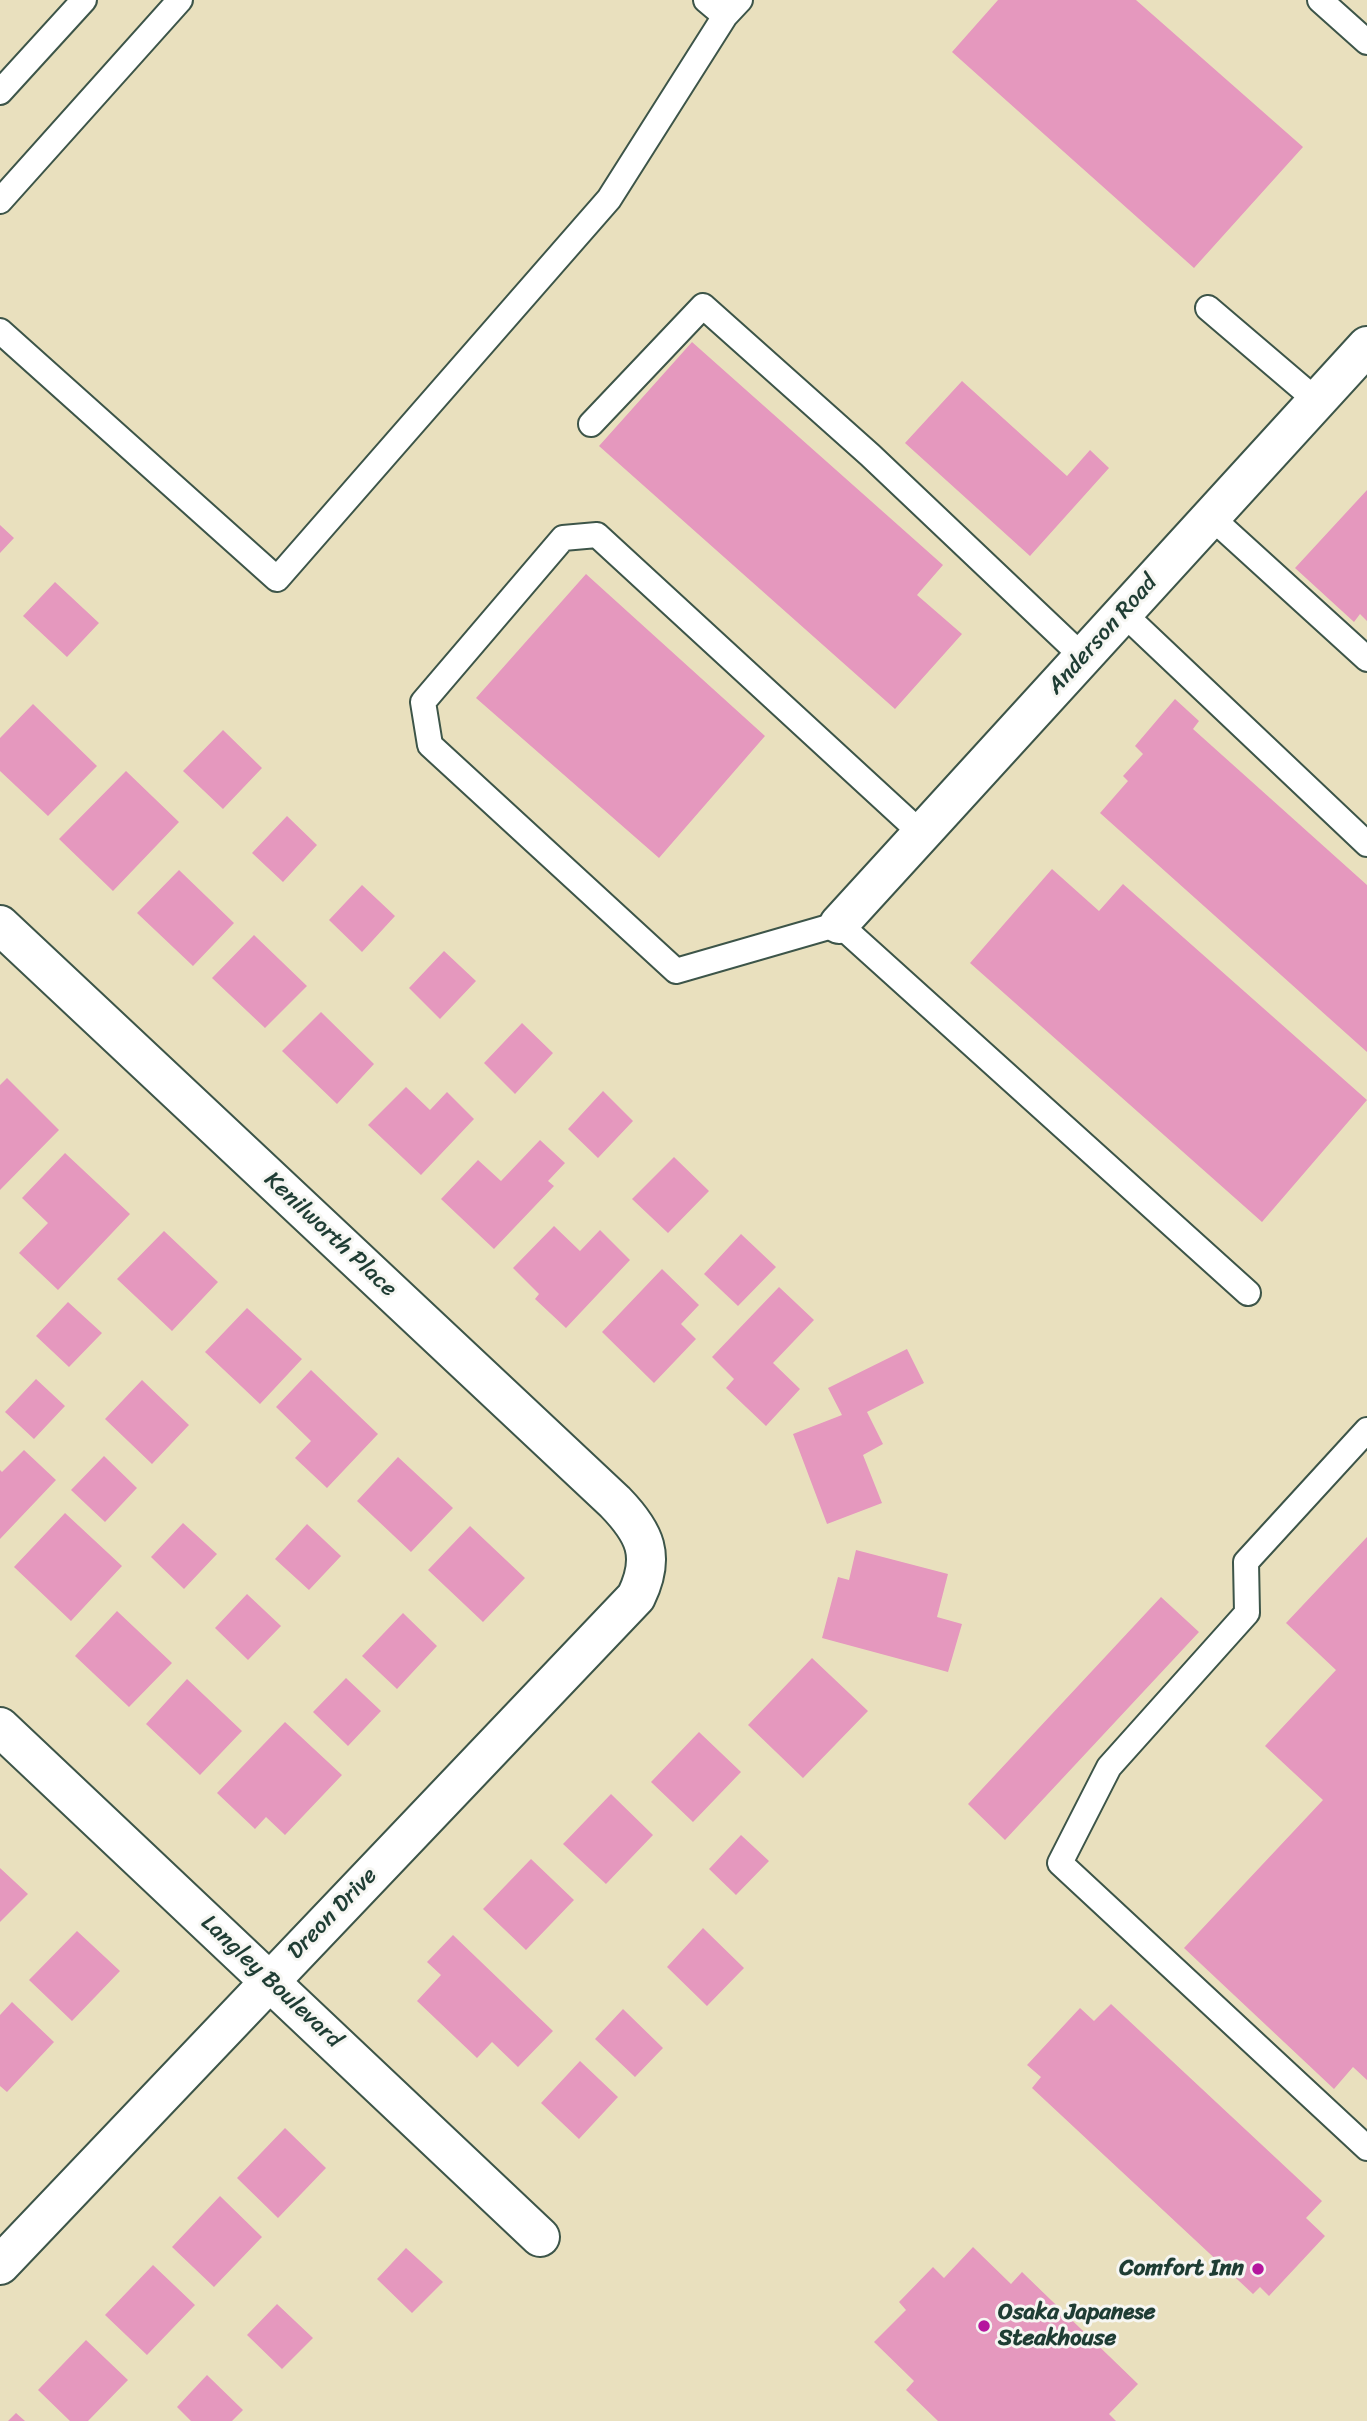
<!DOCTYPE html>
<html>
<head>
<meta charset="utf-8">
<style>
  body { margin:0 }
  canvas { display:block; background:#e9e0be }
</style>
</head>
<body>
<canvas width="1367" height="2421"></canvas>
<script>
const g = document.querySelector('canvas').getContext('2d');
g.lineJoin = 'round';
function fillPath(path, color) { g.fillStyle = color; g.fill(path, 'evenodd'); }
function strokePath(path, color, width, dash) { g.strokeStyle = color; g.lineWidth = width; g.lineCap = dash ? 'butt' : 'round'; g.setLineDash(dash || []); g.stroke(path); }
function label(font, color, halo, rows, align = 'center') {
  g.font = font + ' Sriracha,sans-serif'; g.lineWidth = 6; g.setLineDash([]); g.textBaseline = 'middle'; g.strokeStyle = halo; g.fillStyle = color; for (const [text, x, y, turn = 0] of rows) {
    g.save(); g.translate(x, y); g.rotate((+turn || 0) * Math.PI / 180); g.textAlign = isNaN(turn) ? turn : align; if (halo) g.strokeText(text, 0, 0); g.fillText(text, 0, 0); g.restore();
  }
}
fillPath(new Path2D(`
  M 998,0 L 1136,0 L 1303,147 L 1194,268 L 952,52 Z
  M 692,342 L 943,565 L 917,595 L 962,634 L 895,709 L 599,446 Z
  M 962,381 L 1067,476 L 1090,450 L 1109,468 L 1030,556 L 905,443 Z
  M 1367,490 L 1367,621 L 1360,614 L 1354,622 L 1295,568 Z
  M 0,525 L 14,538 L 0,553 Z
  M 586,574 L 765,736 L 659,858 L 476,698 Z
  M 55,582 L 99,623 L 67,657 L 23,616 Z
  M 1175,699 L 1199,721 L 1193,729 L 1367,885 L 1367,1052 L 1100,813 L 1128,781 L 1123,776 L 1143,754 L 1135,746 Z
  M 33,704 L 97,766 L 48,816 L 0,771 L 0,738 Z
  M 223,730 L 262,768 L 223,809 L 183,771 Z
  M 126,771 L 179,822 L 113,891 L 59,839 Z
  M 287,816 L 317,845 L 283,882 L 252,853 Z
  M 1052,869 L 1099,911 L 1123,884 L 1367,1100 L 1262,1222 L 970,963 Z
  M 179,870 L 234,923 L 193,966 L 137,913 Z
  M 362,885 L 395,916 L 362,952 L 329,920 Z
  M 254,935 L 307,986 L 265,1028 L 212,978 Z
  M 444,951 L 476,981 L 440,1019 L 409,988 Z
  M 321,1012 L 374,1064 L 337,1104 L 282,1051 Z
  M 522,1023 L 553,1053 L 515,1094 L 484,1063 Z
  M 7,1078 L 59,1130 L 0,1190 L 0,1085 Z
  M 406,1087 L 430,1110 L 447,1092 L 474,1119 L 421,1175 L 368,1125 Z
  M 603,1091 L 633,1121 L 598,1158 L 568,1129 Z
  M 540,1140 L 565,1163 L 548,1181 L 554,1186 L 494,1249 L 441,1199 L 478,1160 L 501,1181 Z
  M 65,1153 L 130,1214 L 58,1290 L 19,1253 L 48,1223 L 22,1198 Z
  M 674,1157 L 709,1191 L 668,1233 L 632,1199 Z
  M 554,1226 L 580,1251 L 600,1230 L 630,1260 L 566,1328 L 535,1299 L 539,1294 L 513,1268 Z
  M 164,1231 L 218,1282 L 172,1331 L 117,1279 Z
  M 741,1234 L 776,1267 L 738,1306 L 704,1274 Z
  M 662,1269 L 699,1305 L 681,1324 L 696,1339 L 654,1383 L 602,1332 Z
  M 779,1287 L 814,1320 L 773,1363 L 800,1389 L 766,1426 L 726,1388 L 734,1379 L 712,1357 Z
  M 68,1302 L 102,1333 L 69,1367 L 36,1336 Z
  M 247,1308 L 302,1359 L 260,1404 L 205,1352 Z
  M 907,1349 L 924,1383 L 867,1412 L 883,1444 L 863,1455 L 882,1503 L 827,1524 L 793,1434 L 842,1415 L 828,1388 Z
  M 311,1370 L 378,1434 L 327,1488 L 295,1458 L 311,1441 L 276,1407 Z
  M 36,1379 L 65,1406 L 34,1439 L 5,1412 Z
  M 142,1380 L 189,1425 L 152,1464 L 105,1419 Z
  M 24,1450 L 56,1480 L 0,1539 L 0,1470 L 2,1472 Z
  M 104,1456 L 137,1488 L 105,1522 L 71,1490 Z
  M 398,1457 L 453,1508 L 411,1552 L 357,1501 Z
  M 65,1513 L 122,1566 L 71,1621 L 14,1567 Z
  M 183,1523 L 217,1554 L 184,1589 L 151,1557 Z
  M 307,1524 L 341,1556 L 309,1590 L 275,1559 Z
  M 470,1526 L 525,1578 L 483,1622 L 428,1570 Z
  M 1367,1537 L 1367,2080 L 1353,2067 L 1334,2089 L 1184,1948 L 1323,1800 L 1265,1746 L 1336,1670 L 1286,1623 Z
  M 856,1550 L 948,1574 L 937,1617 L 962,1624 L 948,1672 L 822,1638 L 838,1577 L 849,1580 Z
  M 247,1594 L 281,1626 L 248,1660 L 215,1628 Z
  M 1161,1597 L 1199,1632 L 1005,1840 L 968,1804 Z
  M 117,1611 L 172,1663 L 129,1707 L 75,1656 Z
  M 403,1613 L 437,1646 L 397,1689 L 362,1656 Z
  M 812,1658 L 868,1711 L 803,1778 L 748,1725 Z
  M 346,1678 L 381,1711 L 348,1746 L 313,1712 Z
  M 187,1679 L 242,1731 L 200,1775 L 146,1724 Z
  M 285,1722 L 342,1775 L 285,1835 L 266,1817 L 255,1829 L 217,1793 Z
  M 699,1732 L 741,1772 L 693,1822 L 651,1782 Z
  M 611,1794 L 653,1835 L 606,1884 L 563,1844 Z
  M 741,1835 L 769,1861 L 736,1895 L 709,1869 Z
  M 531,1859 L 574,1900 L 526,1950 L 483,1909 Z
  M 0,1868 L 28,1894 L 0,1922 Z
  M 703,1928 L 744,1968 L 707,2006 L 667,1967 Z
  M 77,1931 L 120,1971 L 72,2021 L 29,1980 Z
  M 453,1935 L 553,2031 L 518,2067 L 492,2042 L 477,2058 L 417,2001 L 441,1975 L 427,1962 Z
  M 12,2002 L 54,2042 L 7,2092 L 0,2086 L 0,2015 Z
  M 1111,2004 L 1322,2201 L 1306,2218 L 1325,2236 L 1269,2296 L 1260,2287 L 1253,2294 L 1032,2088 L 1041,2077 L 1027,2065 L 1080,2008 L 1094,2021 Z
  M 623,2009 L 663,2048 L 635,2077 L 595,2039 Z
  M 580,2061 L 618,2097 L 579,2139 L 541,2103 Z
  M 285,2128 L 326,2168 L 278,2218 L 237,2178 Z
  M 220,2196 L 262,2237 L 214,2287 L 172,2247 Z
  M 973,2247 L 1011,2284 L 1022,2272 L 1138,2384 L 1109,2414 L 1116,2421 L 938,2421 L 906,2390 L 914,2381 L 874,2342 L 906,2310 L 899,2302 L 933,2267 L 944,2278 Z
  M 406,2248 L 443,2282 L 412,2313 L 377,2279 Z
  M 153,2265 L 195,2305 L 147,2355 L 105,2315 Z
  M 277,2304 L 313,2338 L 282,2369 L 247,2335 Z
  M 86,2340 L 128,2380 L 88,2421 L 70,2421 L 38,2390 Z
  M 207,2375 L 243,2410 L 232,2421 L 191,2421 L 177,2407 Z
  M 16,2413 L 25,2421 L 8,2421 Z`), '#e598be');
const lane = new Path2D(`
  M 706,0 L 725,16
  M 1320,0 L 1367,42
  M 0,92 L 84,0
  M 0,201 L 180,0
  M 1208,308 L 1317,401
  M 0,331 L 277,579 L 609,199 L 725,16 L 740,0
  M 591,424 L 703,306 L 870,455 L 1083,657
  M 1211,517 L 1367,659
  M 1123,613 L 1367,844
  M 922,834 L 597,535 L 563,538 L 423,702 L 430,745 L 676,971 L 839,924 L 1248,1293
  M 1367,1430 L 1246,1562 L 1247,1613 L 1109,1767 L 1060,1863 L 1367,2148`);
const street = new Path2D(`
  M 839,924 L 1367,346
  M 0,925 L 615,1502 C 645,1533 656,1556 636,1597 L 0,2265
  M 0,1727 L 540,2237`);
strokePath(lane, '#3d5549', 28);
strokePath(street, '#3d5549', 42);
strokePath(lane, '#fff', 24);
strokePath(street, '#fff', 38);
for (const [x, y, r, color] of [
  [1258,2269,7,"#b5179e"],
  [984,2326,7,"#b5179e"]
]) { const dot = new Path2D(); dot.arc(x, y, r, 0, 2 * Math.PI); g.fillStyle = color; g.fill(dot); strokePath(dot, '#f6f6f2', 2.5); }
label('23px', '#1f3d34', '#f6f6f2', [
  ["Anderson Road",1103,635,-48],
  ["Kenilworth Place",330,1235,43],
  ["Dreon Drive",333,1914,-46],
  ["Langley Boulevard",271,1982,43]
]);
label('bold 23px', '#1f3d34', '#f6f6f2', [
  ["Comfort Inn",1244,2269],
  ["Osaka Japanese",998,2313,"left"],
  ["Steakhouse",998,2339,"left"]
], 'right');
</script>
</body>
</html>
